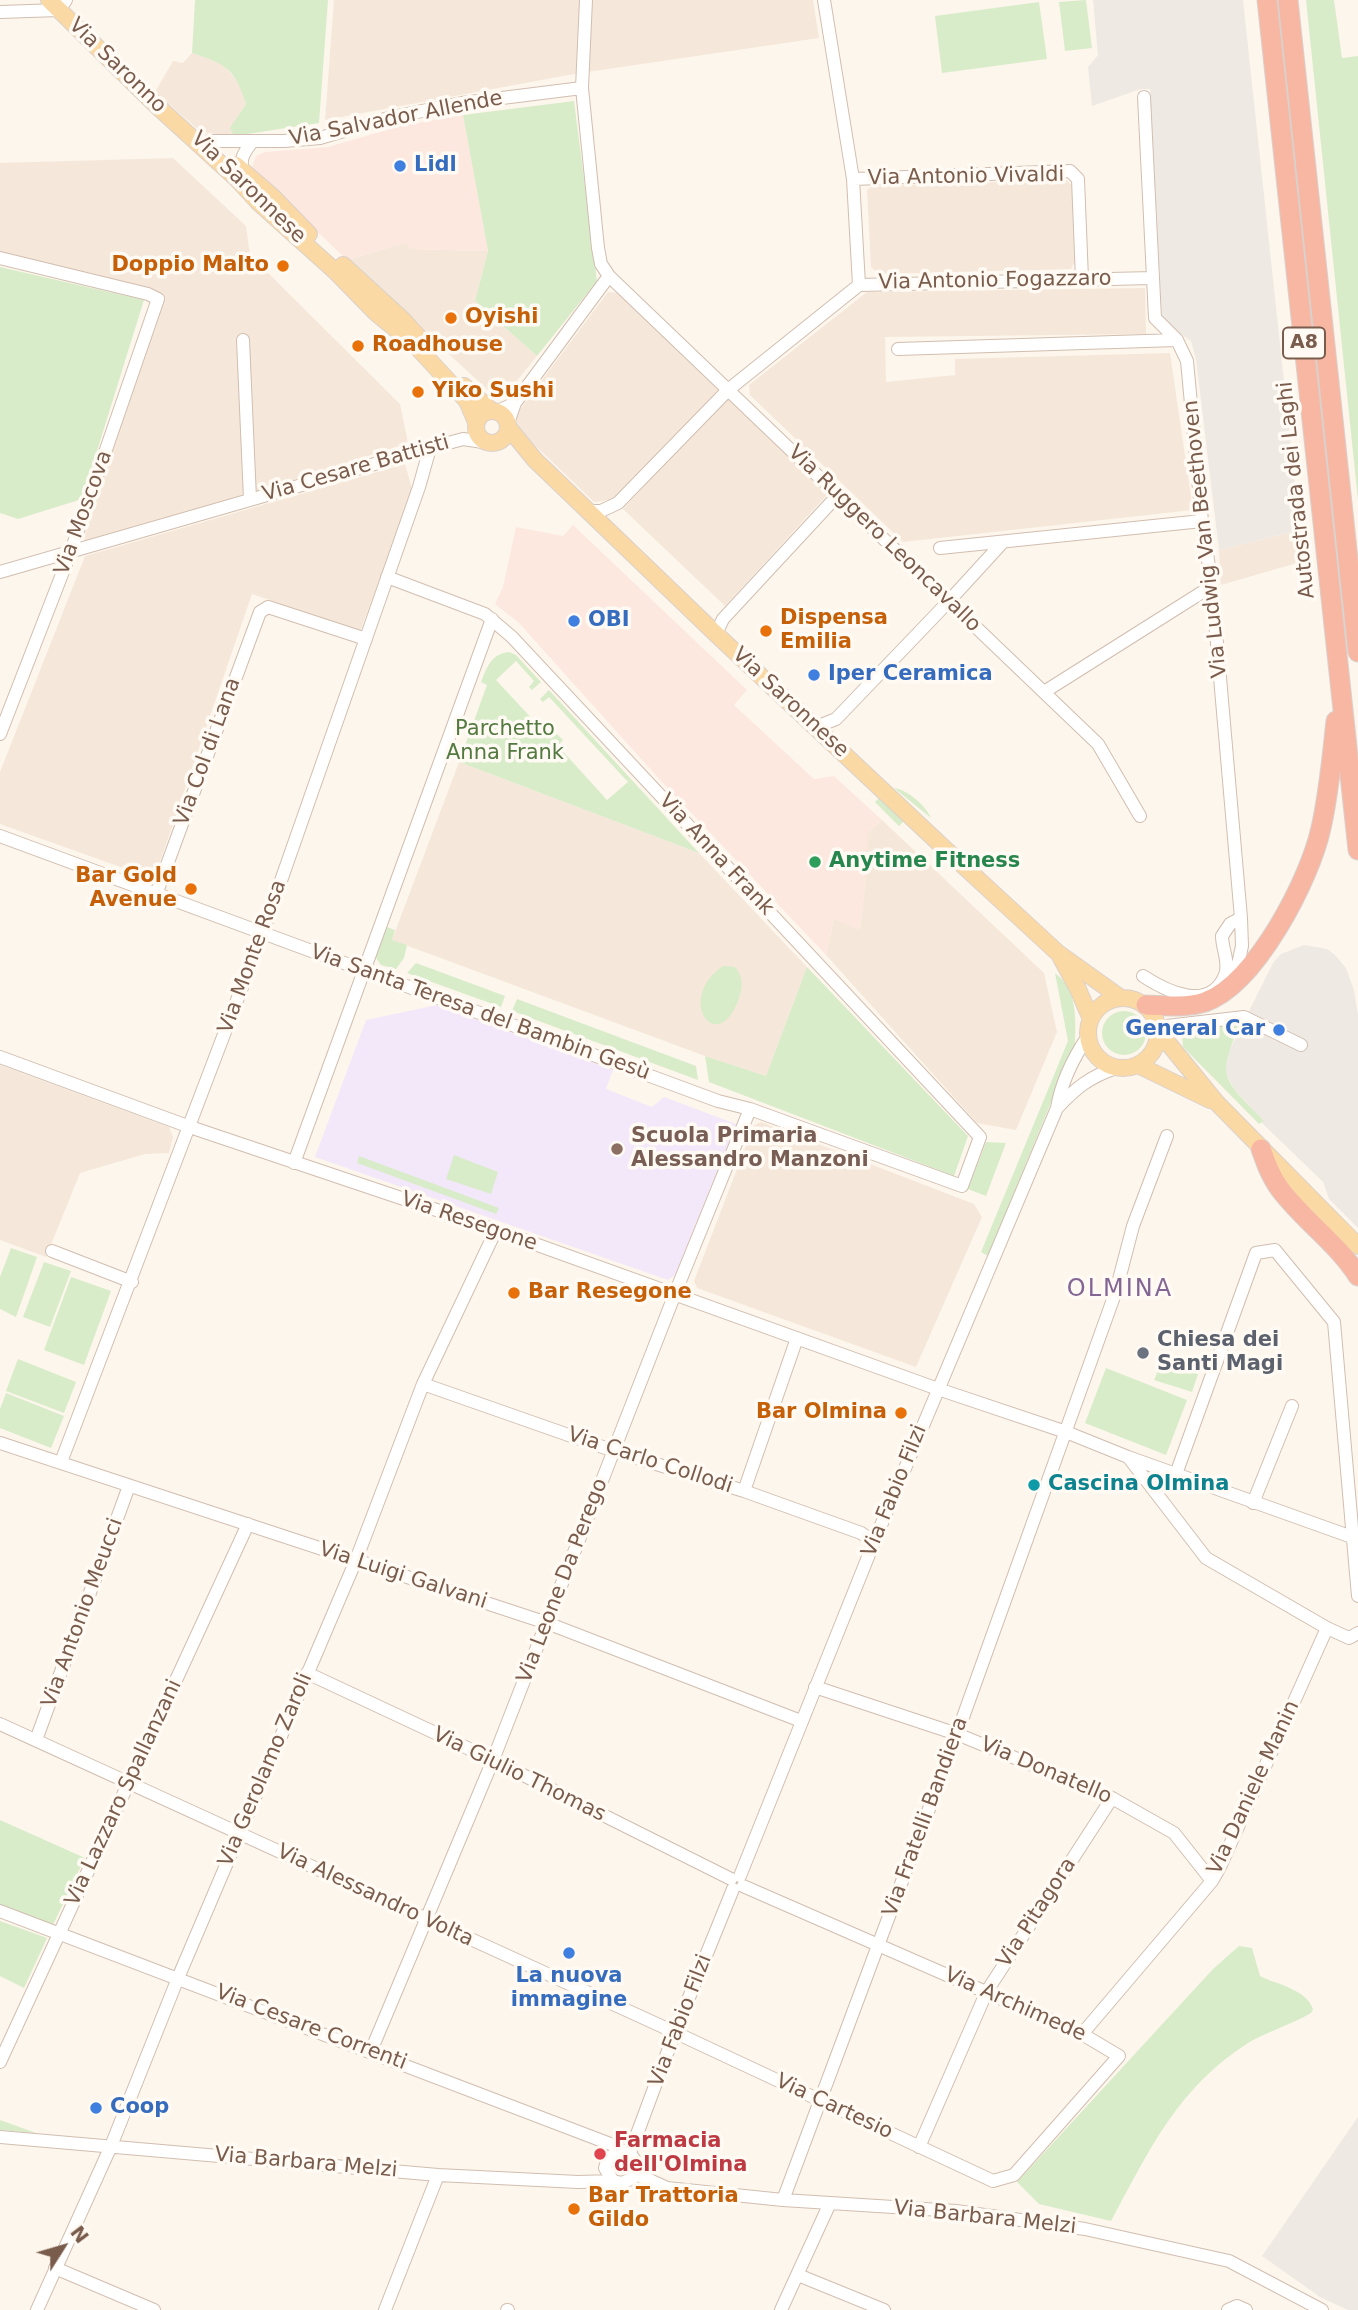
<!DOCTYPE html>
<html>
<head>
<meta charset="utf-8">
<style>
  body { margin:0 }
  #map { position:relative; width:1358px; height:2310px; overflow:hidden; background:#fdf6ec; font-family:"DejaVu Sans",sans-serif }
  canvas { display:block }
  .north { position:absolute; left:28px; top:2212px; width:70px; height:70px; -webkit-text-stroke:5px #fffaf3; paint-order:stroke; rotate:53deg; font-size:19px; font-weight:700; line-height:28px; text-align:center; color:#7a5c4d }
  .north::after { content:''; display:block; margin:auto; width:24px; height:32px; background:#7a5c4d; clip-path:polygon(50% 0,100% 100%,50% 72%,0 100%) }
</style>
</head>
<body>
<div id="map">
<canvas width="1358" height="2310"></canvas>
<div class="north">N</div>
</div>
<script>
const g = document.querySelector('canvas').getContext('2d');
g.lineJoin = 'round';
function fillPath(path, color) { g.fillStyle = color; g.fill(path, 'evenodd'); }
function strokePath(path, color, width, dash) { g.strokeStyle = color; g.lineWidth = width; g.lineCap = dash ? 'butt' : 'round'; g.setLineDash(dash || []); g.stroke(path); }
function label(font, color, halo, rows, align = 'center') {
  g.font = font + ' "DejaVu Sans",sans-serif'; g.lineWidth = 7; g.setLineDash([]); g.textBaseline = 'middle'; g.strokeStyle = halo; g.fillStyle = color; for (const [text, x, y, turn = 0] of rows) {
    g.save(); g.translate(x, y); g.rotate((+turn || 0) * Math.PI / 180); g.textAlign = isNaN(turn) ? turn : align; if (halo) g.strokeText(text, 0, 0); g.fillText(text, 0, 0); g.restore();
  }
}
fillPath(new Path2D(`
  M 334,0 L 813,0 L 819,38 L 574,74 L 325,120 Z
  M 192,53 L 222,63 L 240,85 L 246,104 L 231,128 L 234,136 L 201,132 L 155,92 L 173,61 L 183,63 Z
  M 173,158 L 246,226 L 250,255 L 400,404 L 408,443 L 81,548 L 158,300 L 0,260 L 0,163 Z
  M 1066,180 L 1073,186 L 1076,259 L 1071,269 L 879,274 L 871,267 L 867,190 L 872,186 Z
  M 407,242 L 410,249 L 488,251 L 475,301 L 537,356 L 507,393 L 501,396 L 489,391 L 347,260 Z
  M 1145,288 L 1146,334 L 885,337 L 886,382 L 955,375 L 955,359 L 1170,353 L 1193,510 L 903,542 L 750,395 L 749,385 L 867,292 Z
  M 608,292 L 619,293 L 718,390 L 616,499 L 594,502 L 518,429 L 515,416 Z
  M 728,397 L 827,495 L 725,606 L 623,509 Z
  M 405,464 L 413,492 L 360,631 L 252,594 L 154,879 L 0,824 L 0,772 L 85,556 Z
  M 1300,530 L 1304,561 L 1221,585 L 1219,550 Z
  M 459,762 L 699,853 L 807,967 L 766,1076 L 705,1056 L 392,940 Z
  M 882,820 L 1044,973 L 1057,1032 L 1016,1130 L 977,1123 L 826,955 L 834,918 L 860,929 L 867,868 L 867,833 Z
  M 0,1065 L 169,1127 L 173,1137 L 169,1153 L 145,1154 L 80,1173 L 46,1257 L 0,1240 Z
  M 761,1122 L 974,1204 L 982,1217 L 916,1367 L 697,1288 L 694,1281 L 754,1125 Z`), '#f5e8da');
fillPath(new Path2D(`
  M 463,115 L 488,251 L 410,249 L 407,242 L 347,260 L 257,174 L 252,167 L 256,156 L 265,152 L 328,147 L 404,125 Z
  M 573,525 L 747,690 L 734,705 L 814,779 L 834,776 L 882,820 L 867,833 L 867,868 L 860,930 L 834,919 L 826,955 L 660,780 L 519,623 L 495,604 L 503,587 L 516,527 L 563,536 Z`), '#fde8e0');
fillPath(new Path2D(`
  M 1093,0 L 1243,0 L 1300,530 L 1219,550 L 1196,359 L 1191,341 L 1162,321 L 1150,89 L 1141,89 L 1092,106 L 1088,67 L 1098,55 Z
  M 1304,945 L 1327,949 L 1335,955 L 1346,968 L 1354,990 L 1358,1015 L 1358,1228 L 1329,1199 L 1323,1182 L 1262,1123 L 1263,1121 L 1234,1089 L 1226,1073 L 1228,1053 L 1273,963 L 1281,954 Z
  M 1358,2117 L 1358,2310 L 1348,2310 L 1320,2297 L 1262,2256 Z`), '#efe9e4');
fillPath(new Path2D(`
  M 437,1005 L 613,1070 L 606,1089 L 652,1107 L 664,1097 L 736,1124 L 675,1275 L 668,1280 L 315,1157 L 366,1020 Z`), '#f3e8fa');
fillPath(new Path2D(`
  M 195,0 L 328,0 L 319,123 L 234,136 L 230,128 L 246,104 C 235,69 226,64 192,53 Z
  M 1086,0 L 1092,48 L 1065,51 L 1059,2 Z
  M 1306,0 L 1334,0 L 1342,58 L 1358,56 L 1358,500 Z
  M 1039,2 L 1047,59 L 942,73 L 935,16 Z
  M 574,101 L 597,281 L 537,356 L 475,301 L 488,251 L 463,115 Z
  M 0,267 L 144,300 L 82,499 L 18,519 L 0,513 Z
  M 509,652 L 516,655 L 541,682 L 532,690 L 529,687 L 534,681 L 516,661 L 496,680 L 550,738 L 557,734 L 563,740 L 558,746 L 607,800 L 628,782 L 549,697 L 543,702 L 540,699 L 549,690 L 699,853 L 459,762 L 487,685 L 481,682 C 487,667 491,654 509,652 Z
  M 894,788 C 908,790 925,805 931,818 Z
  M 879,798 L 904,821 L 899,826 L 875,802 Z
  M 384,926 L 395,930 L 392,940 L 407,945 L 404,958 L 396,969 L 381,965 L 374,955 Z
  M 416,963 L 505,996 L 501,1007 L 407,973 Z
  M 723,966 L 735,967 C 743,976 743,987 739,998 C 718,1059 674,999 723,966 Z
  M 807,967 L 968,1136 L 954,1176 L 709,1082 L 705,1056 L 766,1076 Z
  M 1055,973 C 1077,989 1076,1018 1075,1044 L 988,1256 L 981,1252 L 1068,1041 Z
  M 517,999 L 696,1066 L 698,1080 L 512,1011 Z
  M1102 1033a22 22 0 1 1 44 0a22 22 0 1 1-44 0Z
  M 1241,1022 C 1216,1079 1223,1078 1264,1121 L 1259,1124 L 1183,1047 L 1182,1036 L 1188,1029 Z
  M 986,1142 L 1006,1143 L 986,1196 L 968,1189 Z
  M 454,1155 L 498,1172 L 491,1194 L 446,1179 Z
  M 359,1156 L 499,1208 L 496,1214 L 357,1163 Z
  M 11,1248 L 37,1257 L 16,1317 L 0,1309 L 0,1277 Z
  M 44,1262 L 71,1271 L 50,1327 L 23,1317 Z
  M 71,1277 L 111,1291 L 84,1365 L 44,1350 Z
  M 18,1359 L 76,1382 L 64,1413 L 6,1391 Z
  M 1162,1361 L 1198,1374 L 1192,1392 L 1154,1380 Z
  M 1106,1368 L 1187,1400 L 1166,1455 L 1085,1423 Z
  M 6,1393 L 64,1416 L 51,1448 L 0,1428 L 0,1409 Z
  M 0,1820 L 85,1858 L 52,1927 L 0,1906 Z
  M 0,1921 L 47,1938 L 24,1988 L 0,1976 Z
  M 1239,1946 L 1252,1948 L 1260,1976 C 1278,1985 1306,1989 1313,2009 L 1311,2013 C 1291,2025 1268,2031 1248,2043 C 1177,2088 1149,2151 1111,2221 L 1039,2204 L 1017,2182 L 1213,1969 Z
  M 0,2120 L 36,2133 L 0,2130 Z`), '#d8ecc9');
const minor = new Path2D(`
  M 586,0 L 582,88 L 598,248 L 601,264 L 609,276 L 1098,744 L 1140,816
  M 824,0 L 853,179 L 859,285
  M 0,12 L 59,10 L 66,0
  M 1144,97 L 1155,318 L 1177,340 L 1187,361 L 1202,521 L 1212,586 L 1241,918 L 1242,946 L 1235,978
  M 209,141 L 284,141 L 320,138 L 392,117 L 462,103 L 582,88
  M 244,172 C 238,160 245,151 252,142
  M 853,179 L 1070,171 L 1078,179 L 1082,279
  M 0,258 L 148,294 L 158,299 L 71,551 L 0,734
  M 243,340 L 250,499
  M 898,349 L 1177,340
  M 515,403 L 609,276
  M 496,412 L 515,403 L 508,423
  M 588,511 L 601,511 L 618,503 L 728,390 L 859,285 L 1152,278
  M 940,548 L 1202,521
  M 0,572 L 430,448 L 463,439 L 483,442
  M 716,634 L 723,619 L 838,495
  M 1044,692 L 1212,586
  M 816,727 L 836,719 L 949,601 L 1003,542
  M 0,836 L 718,1101 L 750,1109 L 962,1186 L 980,1137 L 512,637 L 485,614 L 387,577
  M 157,892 L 260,612 L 268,607 L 366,639
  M 1143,976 C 1166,991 1210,1013 1225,975 C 1230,963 1222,949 1222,936 L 1230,924 L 1241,918
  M 1158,1027 L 1244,1017 L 1301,1045
  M 0,1057 L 190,1127 L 496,1230 L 938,1389 L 1066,1432 L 1128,1457 L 1352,1537
  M 1057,1108 C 1076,1088 1089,1077 1116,1068
  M 294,1163 L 492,619
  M 52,1251 L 132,1282
  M 423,1384 L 614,1451 L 744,1491 L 861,1533 L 874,1542
  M 0,1443 L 547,1623 L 801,1721
  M 1129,1458 L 1206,1558 L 1327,1628 L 1349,1638 L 1358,1633
  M 61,1462 L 263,932 L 419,487 L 430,448
  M 1176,1474 L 1256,1253 L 1275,1250 L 1334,1322 L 1358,1596
  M 744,1491 L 797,1338
  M 1253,1503 L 1292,1406
  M 307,1673 L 493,1760 L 731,1879
  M 815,1687 L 957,1734 L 1112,1798 L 1174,1833 L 1212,1881
  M 0,1724 L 659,2025 L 993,2181 L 1014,2175 L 1119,2056 L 1082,2034 L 743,1886
  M 36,1740 L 129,1486
  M 740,1876 L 874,1542 L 1057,1108 C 1061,1083 1074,1057 1088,1036
  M 0,1911 L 613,2145 L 621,2150
  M 1082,2034 L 1212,1881 L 1220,1867 L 1327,1628
  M 371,2051 L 493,1760 L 678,1286 L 750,1109
  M 0,2062 L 248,1524
  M 0,2137 L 438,2175 L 578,2182 L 613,2181 L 622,2183 L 633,2178 L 638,2165 L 630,2153 L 621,2150 L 608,2158 L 605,2168 L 613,2181
  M 919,2147 L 987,1991 L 1112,1798
  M 630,2153 L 675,2032 L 733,1889
  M 636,2174 L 667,2188 L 783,2200 L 956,2211 L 1085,2229 L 1229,2261 L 1322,2310
  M 783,2200 L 957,1734 L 1116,1291 L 1133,1226 L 1167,1136
  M 55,2268 L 154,2310
  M 798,2275 L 884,2310
  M 37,2310 L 111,2146 L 178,1978 L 356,1560 L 423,1384 L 496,1230
  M 385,2310 L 438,2175
  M 507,2310 L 508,2310
  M 781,2310 L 830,2203
  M 1228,2310 L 1237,2306 L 1246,2310`);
const major = new Path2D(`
  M 49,0 L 157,106 L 236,178 L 258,202 L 335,271 L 375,312 L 415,345 L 467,401 L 476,422
  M 236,165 L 272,196 L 309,234
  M 343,265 L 403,320 L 423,342
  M 464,386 L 492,411
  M476 427a16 16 0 1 1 32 0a16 16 0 1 1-32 0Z
  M 508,427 L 535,460 L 716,634 L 943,847 L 1058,953 L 1121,998
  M 1061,958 L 1077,987 L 1091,1019
  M1088 1033a35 35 0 1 1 70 0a35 35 0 1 1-70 0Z
  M 1159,1032 L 1216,1102 L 1358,1246
  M 1138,1065 L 1210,1100`);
const highway = new Path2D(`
  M 1267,0 L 1358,850
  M 1288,0 L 1358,652
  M 1146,1005 C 1165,1006 1186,1008 1205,1002 C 1256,984 1310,879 1321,828 C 1329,793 1332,757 1336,721
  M 1261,1149 C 1266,1163 1271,1177 1280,1189 C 1303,1220 1337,1243 1358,1276`);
strokePath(minor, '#d1beb0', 14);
strokePath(major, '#dad1cd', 18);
strokePath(highway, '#dad1cd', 21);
strokePath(minor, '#fff', 12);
strokePath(major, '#fbd9a5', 16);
strokePath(highway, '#f7b7a3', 19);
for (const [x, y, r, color] of [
  [400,166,7,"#3f7fe0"],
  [283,266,7,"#e8710a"],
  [451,318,7,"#e8710a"],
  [358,346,7,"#e8710a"],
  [418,392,7,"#e8710a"],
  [574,621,7,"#3f7fe0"],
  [766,631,7,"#e8710a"],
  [814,675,7,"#3f7fe0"],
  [815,862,7,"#2e9e5b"],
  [191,889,7,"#e8710a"],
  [1279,1030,7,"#3f7fe0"],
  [617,1149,7,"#8d6e63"],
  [514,1293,7,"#e8710a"],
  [1143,1353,7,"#6b7280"],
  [901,1413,7,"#e8710a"],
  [1034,1485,7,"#0f9aa8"],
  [569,1953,7,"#3f7fe0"],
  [96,2108,7,"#3f7fe0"],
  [600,2154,7,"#e0444e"],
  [574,2209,7,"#e8710a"]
]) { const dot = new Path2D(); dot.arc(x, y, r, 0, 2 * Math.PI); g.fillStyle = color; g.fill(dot); strokePath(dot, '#fffaf3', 2.5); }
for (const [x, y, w] of [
  [1304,343,42]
]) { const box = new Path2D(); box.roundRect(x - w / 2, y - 15.5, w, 31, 5); g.fillStyle = '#fffaf3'; g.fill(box); strokePath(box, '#7a5c4d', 2); }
label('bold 19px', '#7a5c4d', null, [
  ["A8",1304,343]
]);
label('21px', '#7a5c4d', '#fffaf3', [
  ["Via Saronno",117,66,44],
  ["Via Salvador Allende",396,119,-11],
  ["Via Antonio Vivaldi",966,177,-1],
  ["Via Saronnese",248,188,44],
  ["Via Antonio Fogazzaro",995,281,-1],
  ["Via Cesare Battisti",356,469,-16],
  ["Autostrada dei Laghi",1297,490,-96],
  ["Via Moscova",84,513,-70],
  ["Via Ruggero Leoncavallo",884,539,44],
  ["Via Ludwig Van Beethoven",1206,539,-96],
  ["Via Saronnese",790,703,43],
  ["Via Col di Lana",208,752,-70],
  ["Via Anna Frank",716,855,47],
  ["Via Monte Rosa",253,957,-70],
  ["Via Santa Teresa del Bambin Gesù",480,1013,20],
  ["Via Resegone",469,1222,19],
  ["Via Carlo Collodi",650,1461,18],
  ["Via Fabio Filzi",895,1491,-68],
  ["Via Luigi Galvani",403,1576,18],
  ["Via Leone Da Perego",563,1581,-69],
  ["Via Antonio Meucci",83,1613,-70],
  ["Via Gerolamo Zaroli",266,1770,-67],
  ["Via Donatello",1046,1771,23],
  ["Via Giulio Thomas",519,1775,26],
  ["Via Daniele Manin",1254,1788,-65],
  ["Via Lazzaro Spallanzani",124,1793,-65],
  ["Via Fratelli Bandiera",926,1817,-70],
  ["Via Alessandro Volta",375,1896,25],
  ["Via Pitagora",1037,1913,-57],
  ["Via Archimede",1015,2005,24],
  ["Via Fabio Filzi",681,2021,-69],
  ["Via Cesare Correnti",311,2028,21],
  ["Via Cartesio",834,2107,25],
  ["Via Barbara Melzi",306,2163,5],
  ["Via Barbara Melzi",985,2218,6]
]);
label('bold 21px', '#366cbe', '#fffaf3', [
  ["Lidl",414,166],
  ["OBI",588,621],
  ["Iper Ceramica",828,675],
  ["General Car",1265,1030,"right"],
  ["La nuova",569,1977,"center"],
  ["immagine",569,2001,"center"],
  ["Coop",110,2108]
], 'left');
label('bold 21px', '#c56008', '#fffaf3', [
  ["Doppio Malto",269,266,"right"],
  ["Oyishi",465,318],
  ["Roadhouse",372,346],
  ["Yiko Sushi",432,392],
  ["Dispensa",780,619],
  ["Emilia",780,643],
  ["Bar Gold",177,877,"right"],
  ["Avenue",177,901,"right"],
  ["Bar Resegone",528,1293],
  ["Bar Olmina",887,1413,"right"],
  ["Bar Trattoria",588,2197],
  ["Gildo",588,2221]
], 'left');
label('21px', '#537a41', '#fffaf3', [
  ["Parchetto",505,730],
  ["Anna Frank",505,754]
]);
label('bold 21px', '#27864d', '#fffaf3', [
  ["Anytime Fitness",829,862]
], 'left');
label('bold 21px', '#785e54', '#fffaf3', [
  ["Scuola Primaria",631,1137],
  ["Alessandro Manzoni",631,1161]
], 'left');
label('bold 21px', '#5b616d', '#fffaf3', [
  ["Chiesa dei",1157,1341],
  ["Santi Magi",1157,1365]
], 'left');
label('bold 21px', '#0d838f', '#fffaf3', [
  ["Cascina Olmina",1048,1485]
], 'left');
label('bold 21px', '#be3a42', '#fffaf3', [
  ["Farmacia",614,2142],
  ["dell'Olmina",614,2166]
], 'left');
g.letterSpacing = '2px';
label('24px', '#846695', '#fffaf3', [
  ["OLMINA",1120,1290]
]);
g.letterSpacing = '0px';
</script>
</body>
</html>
